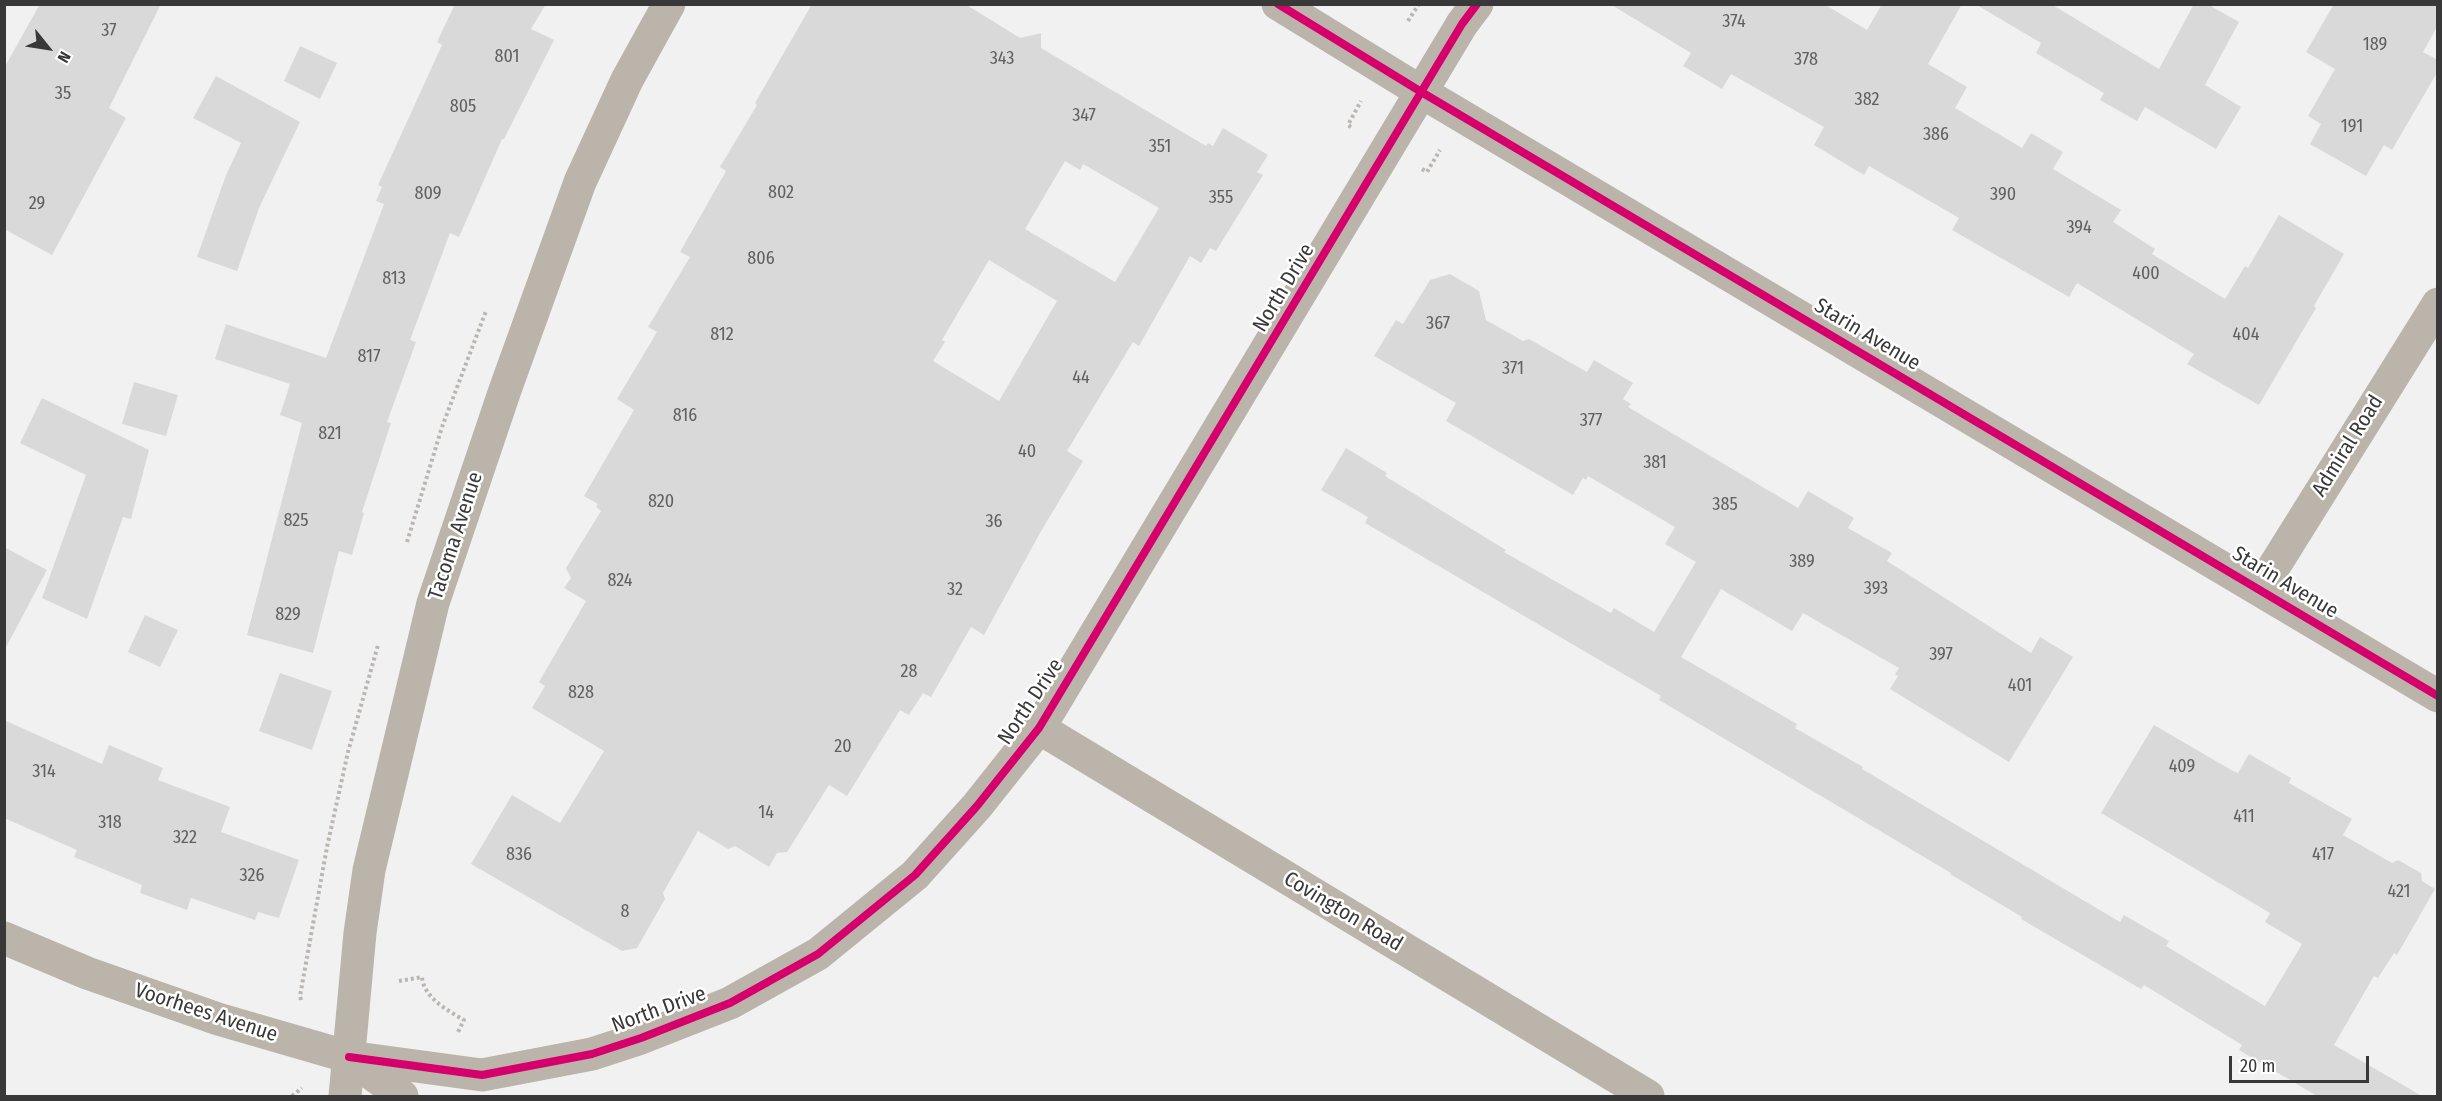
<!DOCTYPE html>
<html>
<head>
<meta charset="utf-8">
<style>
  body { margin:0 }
  #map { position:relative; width:2442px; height:1101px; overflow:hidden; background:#f2f1f2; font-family:"Fira Sans Condensed",sans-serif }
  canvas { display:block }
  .frame { position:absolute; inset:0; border:6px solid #393839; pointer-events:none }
  .north { position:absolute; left:18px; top:18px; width:60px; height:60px; -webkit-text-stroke:4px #fff; paint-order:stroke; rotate:120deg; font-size:16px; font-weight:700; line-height:24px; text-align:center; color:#393839 }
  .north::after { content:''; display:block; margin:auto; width:21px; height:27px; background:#393839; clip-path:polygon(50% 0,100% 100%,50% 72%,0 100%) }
  .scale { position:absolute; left:2229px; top:1056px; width:140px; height:27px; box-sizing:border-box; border:3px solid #393839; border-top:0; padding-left:8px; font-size:18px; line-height:21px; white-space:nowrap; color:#393839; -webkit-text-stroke:4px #fff; paint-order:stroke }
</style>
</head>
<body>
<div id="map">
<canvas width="2442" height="1101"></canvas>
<div class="frame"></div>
<div class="north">N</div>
<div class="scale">20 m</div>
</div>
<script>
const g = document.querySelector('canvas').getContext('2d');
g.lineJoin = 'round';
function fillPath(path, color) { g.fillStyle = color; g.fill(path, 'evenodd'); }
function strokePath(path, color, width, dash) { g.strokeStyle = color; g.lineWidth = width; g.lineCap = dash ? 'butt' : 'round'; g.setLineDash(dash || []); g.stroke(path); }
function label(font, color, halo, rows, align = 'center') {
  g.font = font + ' "Fira Sans Condensed",sans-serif'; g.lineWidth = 5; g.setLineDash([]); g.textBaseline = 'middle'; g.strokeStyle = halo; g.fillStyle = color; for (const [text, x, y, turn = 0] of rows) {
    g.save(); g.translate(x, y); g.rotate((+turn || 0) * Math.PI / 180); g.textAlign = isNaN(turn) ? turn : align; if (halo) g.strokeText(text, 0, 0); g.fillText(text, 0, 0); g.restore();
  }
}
fillPath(new Path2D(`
  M 40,4 L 161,4 L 109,108 L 126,118 L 52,255 L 4,229 L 4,68 Z
  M 455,4 L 546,4 L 531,29 L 554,40 L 504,139 L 502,139 L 459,237 L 450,233 L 410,340 L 416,342 L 387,422 L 391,423 L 362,512 L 364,513 L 352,555 L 339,551 L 313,653 L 247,635 L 302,423 L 280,415 L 290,384 L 215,359 L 226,324 L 326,358 L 384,204 L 376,201 L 382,187 L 378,185 L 442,45 L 437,42 Z
  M 812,4 L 965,4 L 1020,38 L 1041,33 L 1041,48 L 1206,146 L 1208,143 L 1213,146 L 1223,128 L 1268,155 L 1257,172 L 1263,175 L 1216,251 L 1210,248 L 1201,263 L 1190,256 L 1139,346 L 1133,342 L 1067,451 L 1083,461 L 1040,533 L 984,635 L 971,627 L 931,697 L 923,693 L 909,715 L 900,710 L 847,796 L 829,785 L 787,852 L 777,853 L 769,867 L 735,846 L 728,849 L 698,831 L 663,893 L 665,899 L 637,948 L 622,951 L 471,864 L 512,795 L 560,823 L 604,751 L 532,708 L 545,686 L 539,682 L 586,601 L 564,588 L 571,578 L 566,568 L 601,511 L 596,507 L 598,504 L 584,496 L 634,410 L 617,399 L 657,332 L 648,327 L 690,257 L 680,252 L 726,171 L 720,167 L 757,105 L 755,103 ZM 1065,161 L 1080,170 L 1083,164 L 1159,208 L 1115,282 L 1025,229 ZM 989,260 L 1057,301 L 999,401 L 933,361 L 945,342 L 942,340 Z
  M 1610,4 L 1824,4 L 1867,30 L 1882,4 L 1962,4 L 1928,64 L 1967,87 L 1955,108 L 2022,148 L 2031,133 L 2063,152 L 2053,169 L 2121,210 L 2113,222 L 2155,249 L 2152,254 L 2225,299 L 2245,266 L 2248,268 L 2279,215 L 2344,254 L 2314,306 L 2316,308 L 2259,405 L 2187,364 L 2194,354 L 2077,283 L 2069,297 L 1952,230 L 1959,218 L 1869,166 L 1864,175 L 1814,145 L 1824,127 L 1731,74 L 1722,89 L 1683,66 L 1691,53 Z
  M 1975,4 L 2051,4 L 2159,69 L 2194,4 L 2207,4 L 2239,22 L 2205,85 L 2241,107 L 2216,149 L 2145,107 L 2137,121 L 2100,100 L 2104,93 L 2036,53 L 2041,43 Z
  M 2334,4 L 2438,4 L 2438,25 L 2423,52 L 2438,60 L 2438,71 L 2392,150 L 2384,145 L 2366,176 L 2310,144 L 2321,124 L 2308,116 L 2335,69 L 2306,52 Z
  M 300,46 L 337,63 L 320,99 L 284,81 Z
  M 216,76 L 300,122 L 259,208 L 237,271 L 197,257 L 226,175 L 241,143 L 193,118 Z
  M 1450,274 L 1479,291 L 1486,320 L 1523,341 L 1529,339 L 1587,372 L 1594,360 L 1633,383 L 1623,399 L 1631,404 L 1628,407 L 1798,508 L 1808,491 L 1854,518 L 1848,528 L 1892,553 L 1887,561 L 2031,653 L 2040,637 L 2073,657 L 2009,762 L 1890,689 L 1898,676 L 1895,674 L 1899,668 L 1803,613 L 1792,631 L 1721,589 L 1681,657 L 1797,724 L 1795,728 L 1863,767 L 1862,769 L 2120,922 L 2124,915 L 2169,941 L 2166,946 L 2265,1006 L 2302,944 L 2265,922 L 2270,913 L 2101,813 L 2154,725 L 2233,771 L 2238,773 L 2249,754 L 2291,778 L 2289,783 L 2352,819 L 2343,835 L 2392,863 L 2398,860 L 2421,873 L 2422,881 L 2435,889 L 2397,955 L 2394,953 L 2378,978 L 2374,976 L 2334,1045 L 2422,1096 L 2317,1096 L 2239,1050 L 2242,1045 L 2144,985 L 2141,989 L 2021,919 L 2022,917 L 1950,874 L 1951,873 L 1659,700 L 1661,696 L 1365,523 L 1368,517 L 1321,490 L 1346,448 L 1387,473 L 1385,476 L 1506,550 L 1504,552 L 1611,613 L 1614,608 L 1654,632 L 1696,562 L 1665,544 L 1675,527 L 1588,476 L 1586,480 L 1583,478 L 1573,495 L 1446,421 L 1456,403 L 1374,356 L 1396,320 L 1403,324 L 1430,280 Z
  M 134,382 L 178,395 L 166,436 L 122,424 Z
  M 42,398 L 149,450 L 131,519 L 123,517 L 87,619 L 42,598 L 86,475 L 20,443 Z
  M 4,547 L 47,570 L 4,651 Z
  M 145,615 L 178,630 L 160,667 L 128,652 Z
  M 280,673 L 332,691 L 312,750 L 259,731 Z
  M 4,720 L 102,764 L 109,745 L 163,768 L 158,780 L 230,807 L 221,832 L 299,860 L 279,918 L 258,912 L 255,920 L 191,898 L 187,910 L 140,893 L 142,885 L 74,857 L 77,850 L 4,818 Z`), '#dad9d9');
strokePath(new Path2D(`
  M 1408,21 L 1419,4
  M 1351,127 L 1348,125 L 1361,101
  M 1422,169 L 1427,172 L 1440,150
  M 407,542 L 442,427 L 486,311
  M 399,981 L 422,977 C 424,998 447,1010 464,1020 L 458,1032
  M 301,1000 L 300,996 L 327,847 L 348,752 L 378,645
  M 292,1096 L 302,1088`), '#bab6b1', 4, [3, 3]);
strokePath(new Path2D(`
  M 2260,589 L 2438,304
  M 1039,728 L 1648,1096
  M 4,938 L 87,973 L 218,1019 L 349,1057 L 402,1096
  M 349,1057 L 482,1075 L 592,1054 L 641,1038 L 730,1003 L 818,954 L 915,875 L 977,806 L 1039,728 L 1462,24 L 1477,4
  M 345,1096 L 360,933 L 369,870 L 433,603 L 505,390 L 580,182 L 627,80 L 669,4`), '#bbb4ab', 33);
strokePath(new Path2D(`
  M 1278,4 L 1423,93 L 2438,696`), '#bbb4ab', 33);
strokePath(new Path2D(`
  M 1278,4 L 1423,93 L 2438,696
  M 349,1057 L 482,1075 L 592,1054 L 641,1038 L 730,1003 L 818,954 L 915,875 L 977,806 L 1039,728 L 1462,24 L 1477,4`), '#d6006c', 8);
label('18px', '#616061', null, [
  ["374",1734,22],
  ["37",109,31],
  ["189",2375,45],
  ["801",507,57],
  ["343",1002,59],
  ["378",1806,60],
  ["35",63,94],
  ["382",1867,100],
  ["805",463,107],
  ["347",1084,116],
  ["191",2352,127],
  ["386",1936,135],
  ["351",1160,147],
  ["802",781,193],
  ["809",428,194],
  ["390",2003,195],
  ["355",1221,198],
  ["29",37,204],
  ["394",2079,228],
  ["806",761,259],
  ["400",2146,274],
  ["813",394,279],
  ["367",1438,324],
  ["812",722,335],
  ["404",2246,335],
  ["817",369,357],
  ["371",1513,369],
  ["44",1081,378],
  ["816",685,416],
  ["377",1591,421],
  ["821",330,434],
  ["40",1027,452],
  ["381",1655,463],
  ["820",661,502],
  ["385",1725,505],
  ["825",296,521],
  ["36",994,522],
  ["389",1802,562],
  ["824",620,581],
  ["393",1876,589],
  ["32",955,590],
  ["829",288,615],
  ["397",1941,655],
  ["28",909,672],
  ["401",2020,686],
  ["828",581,693],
  ["20",843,747],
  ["409",2182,767],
  ["314",44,772],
  ["14",766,813],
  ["411",2244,817],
  ["318",110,823],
  ["322",185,838],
  ["836",519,855],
  ["417",2323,855],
  ["326",252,876],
  ["421",2399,892],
  ["8",625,912]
]);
label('21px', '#393839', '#fff', [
  ["North Drive",1284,288,-59],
  ["Starin Avenue",1867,335,31],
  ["Admiral Road",2348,446,-58],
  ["Tacoma Avenue",456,536,-72],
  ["Starin Avenue",2285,583,31],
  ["North Drive",1031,702,-56],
  ["Covington Road",1343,912,31],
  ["North Drive",659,1010,-20],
  ["Voorhees Avenue",206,1013,18]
]);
</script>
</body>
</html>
